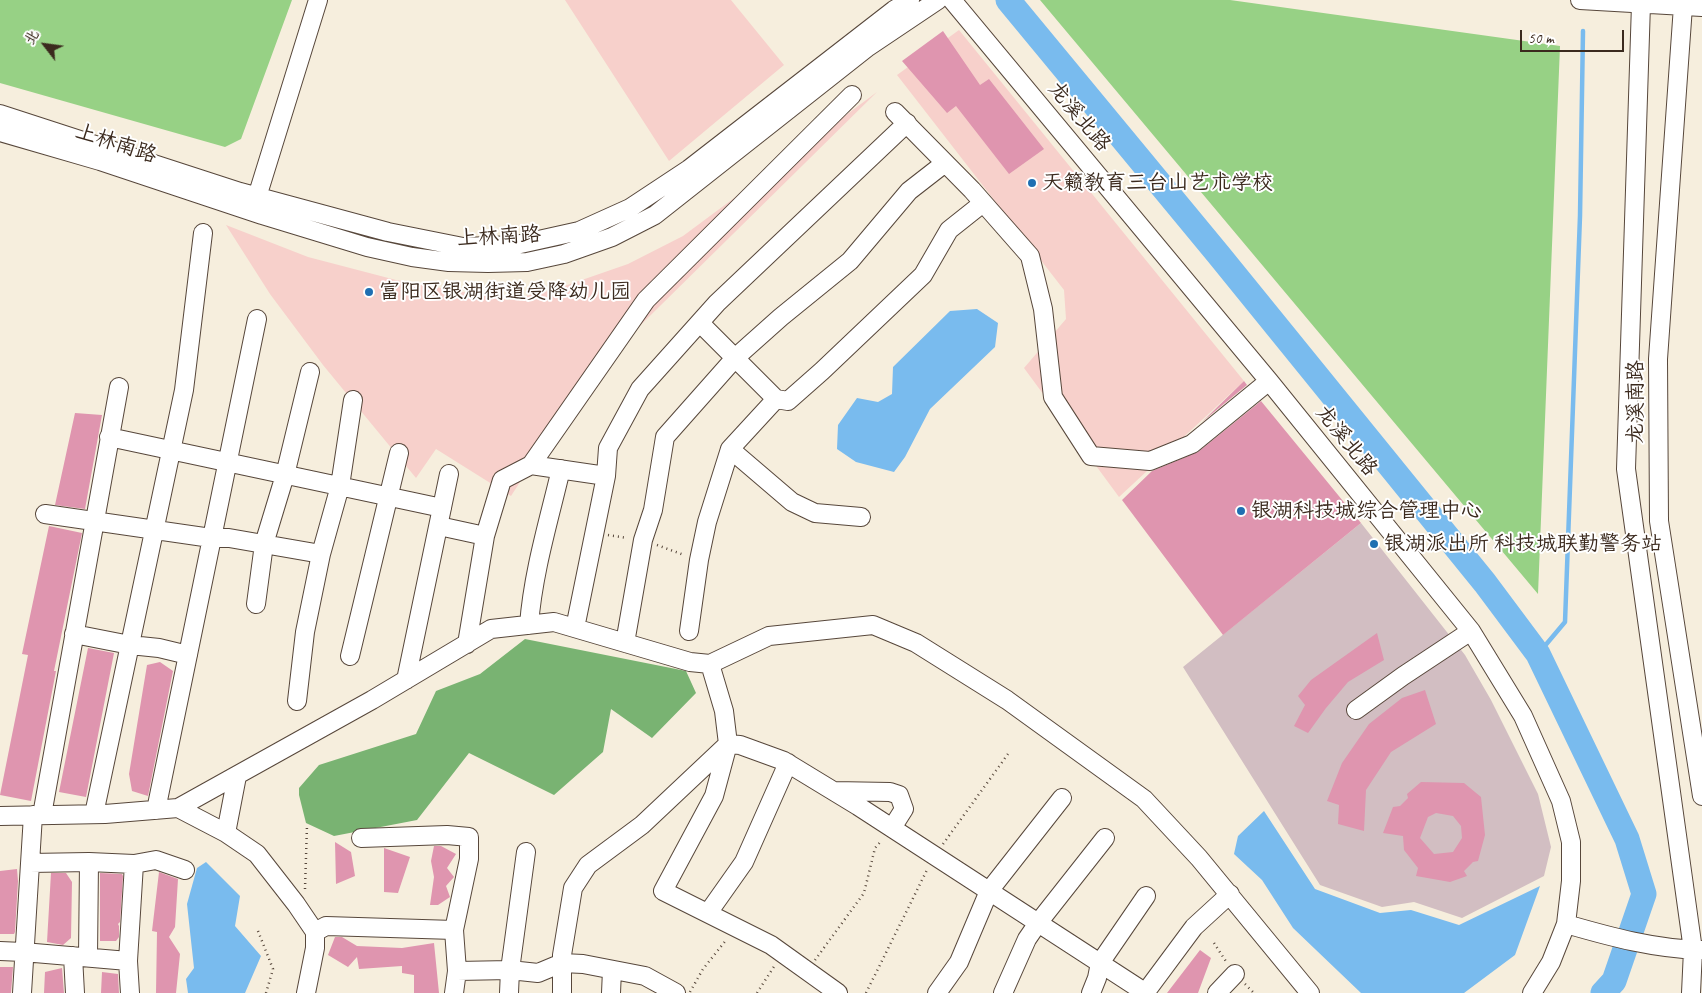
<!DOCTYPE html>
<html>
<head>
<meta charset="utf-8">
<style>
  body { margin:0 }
  #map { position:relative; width:1702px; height:993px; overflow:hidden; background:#f6eedd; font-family:Caveat,"LXGW WenKai TC",sans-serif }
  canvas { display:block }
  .north { position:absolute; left:20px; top:20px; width:50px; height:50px; -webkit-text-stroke:4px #fff; paint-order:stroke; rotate:300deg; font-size:14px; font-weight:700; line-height:20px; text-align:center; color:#3b2a1e }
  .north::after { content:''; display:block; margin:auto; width:18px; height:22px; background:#3b2a1e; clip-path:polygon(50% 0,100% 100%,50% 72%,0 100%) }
  .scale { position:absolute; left:1520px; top:30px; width:104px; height:22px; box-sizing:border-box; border:2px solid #3b2a1e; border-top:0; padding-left:6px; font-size:15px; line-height:18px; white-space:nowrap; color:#3b2a1e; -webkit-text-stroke:4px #fff; paint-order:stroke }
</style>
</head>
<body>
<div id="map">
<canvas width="1702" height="993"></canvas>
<div class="north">北</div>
<div class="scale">50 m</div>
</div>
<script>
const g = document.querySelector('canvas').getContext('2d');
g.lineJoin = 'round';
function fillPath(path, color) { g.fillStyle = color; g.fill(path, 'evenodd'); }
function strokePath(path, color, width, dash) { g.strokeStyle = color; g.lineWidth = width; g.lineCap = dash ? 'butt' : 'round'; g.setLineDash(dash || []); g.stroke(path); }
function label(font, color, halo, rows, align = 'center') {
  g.font = font + ' Caveat,"LXGW WenKai TC",sans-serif'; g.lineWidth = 4; g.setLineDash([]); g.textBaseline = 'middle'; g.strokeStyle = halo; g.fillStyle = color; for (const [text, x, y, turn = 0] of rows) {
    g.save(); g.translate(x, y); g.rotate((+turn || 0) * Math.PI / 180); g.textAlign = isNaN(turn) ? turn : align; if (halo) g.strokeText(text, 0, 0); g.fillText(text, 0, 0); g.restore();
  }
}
fillPath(new Path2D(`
  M 565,0 L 731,0 L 784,65 L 669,161 Z
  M 959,30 L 1244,381 L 1119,497 L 1024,368 L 1066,319 L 1064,290 L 897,75 Z
  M 877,92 L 588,377 L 511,496 L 436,449 L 416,478 L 323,365 L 270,294 L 226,225 L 308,257 L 396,280 L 508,300 L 553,290 L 628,264 L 683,236 Z`), '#f7d0cb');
fillPath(new Path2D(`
  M 1361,523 L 1465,655 L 1491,700 L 1538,794 L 1551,847 L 1544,876 L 1462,918 L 1414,902 L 1382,907 L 1320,885 L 1183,667 Z`), '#d2bec2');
fillPath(new Path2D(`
  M 0,0 L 292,0 L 241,139 L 225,147 L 0,83 Z
  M 1040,0 L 1230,0 L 1560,46 L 1538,594 Z`), '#97d185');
fillPath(new Path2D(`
  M 525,639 L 686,671 L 696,693 L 652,738 L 611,709 L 603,752 L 554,795 L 469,753 L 417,820 L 334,836 L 306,823 L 299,795 L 299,788 L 319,765 L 416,734 L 436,691 L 480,674 Z`), '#79b372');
fillPath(new Path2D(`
  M 977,309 L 998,323 L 995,347 L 930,409 L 905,457 L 894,472 L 856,462 L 837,449 L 838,425 L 857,398 L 878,402 L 892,394 L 893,367 L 950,311 Z
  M 1264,811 L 1315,889 L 1380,913 L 1411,910 L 1459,925 L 1540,886 L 1515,955 L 1464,993 L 1361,993 L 1293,928 L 1262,880 L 1234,854 L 1238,836 Z
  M 206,862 L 240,896 L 235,926 L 261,956 L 245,993 L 188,993 L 186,979 L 194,968 L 187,904 L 197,868 Z`), '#79bbee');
strokePath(new Path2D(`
  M 1538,654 L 1565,622 L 1580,216 L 1583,31`), '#79bbee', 4.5);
strokePath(new Path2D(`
  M 1008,0 L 1218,254 L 1485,583 L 1538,654 L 1627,839 L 1644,894 L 1614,981 L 1603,993`), '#79bbee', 25);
fillPath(new Path2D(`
  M 943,31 L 980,85 L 989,79 L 1044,149 L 1009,174 L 956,106 L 947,113 L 902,61 Z
  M 1244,381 L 1247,385 L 1202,422 Z
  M 1261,401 L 1361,523 L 1223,635 L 1122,500 L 1152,471 L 1198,452 Z
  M 75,413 L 102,415 L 85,509 L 55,505 Z
  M 49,526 L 82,533 L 54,671 L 56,671 L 31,801 L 0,795 L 28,655 L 22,654 Z
  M 1377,633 L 1384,660 L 1348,682 L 1326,708 L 1308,733 L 1294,726 L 1305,705 L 1298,696 L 1311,680 Z
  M 88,648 L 114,653 L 86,797 L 59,792 Z
  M 160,662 L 173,671 L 148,796 L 132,791 L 129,774 L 147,665 Z
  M 1425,690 L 1436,724 L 1391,752 L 1366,790 L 1364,831 L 1338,824 L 1339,805 L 1327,801 L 1342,763 L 1369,724 L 1402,698 Z
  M 1421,782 L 1464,783 L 1481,797 L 1485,835 L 1478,861 L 1473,862 L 1464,871 L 1467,876 L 1450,882 L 1416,876 L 1418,868 L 1404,850 L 1403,836 L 1383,833 L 1393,807 L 1400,806 L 1408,798 L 1407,794 ZM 1436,813 L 1453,816 L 1461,826 L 1462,838 L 1453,852 L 1434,854 L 1420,838 L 1428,817 Z
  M 335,842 L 351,852 L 355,876 L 336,884 Z
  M 434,846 L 441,846 L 456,854 L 447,868 L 454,877 L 446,886 L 450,897 L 438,905 L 430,905 L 434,877 L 431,861 Z
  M 384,848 L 410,857 L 398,893 L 384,892 Z
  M 17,869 L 18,881 L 15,932 L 14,934 L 0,934 L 0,871 Z
  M 159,872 L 178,879 L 175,927 L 169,937 L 180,954 L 176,993 L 156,993 L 157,932 L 152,931 Z
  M 51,873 L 66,873 L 72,882 L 71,938 L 63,945 L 47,942 Z
  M 100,873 L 122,874 L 123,876 L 120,922 L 118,924 L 119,926 L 119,937 L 116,941 L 100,941 Z
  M 335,937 L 342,937 L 357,946 L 402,948 L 434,943 L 439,993 L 414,993 L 414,975 L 402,973 L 402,966 L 359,969 L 357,957 L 348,967 L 328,955 Z
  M 1200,950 L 1211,958 L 1198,993 L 1167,993 Z
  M 0,967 L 13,967 L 11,993 L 0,993 Z
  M 62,968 L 64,993 L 44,993 L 45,972 Z
  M 102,972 L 118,974 L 119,993 L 101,993 Z`), '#df95af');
const minor = new Path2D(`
  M 952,0 L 1269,381 L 1471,631 L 1523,716 L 1561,801 L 1571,842 L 1571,881 L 1566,924 L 1551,962 L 1532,993
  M 1580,0 L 1702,7
  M 1644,0 L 1641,4 L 1626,469 L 1693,950 L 1691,993
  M 1683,6 L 1658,359 L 1659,521 L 1702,796
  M 895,112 L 972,190 L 1030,256 L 1043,309 L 1053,397 L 1091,456 L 1150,461 L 1192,444 L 1269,381
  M 0,114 L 240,192 L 388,232 L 463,247 L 516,245 L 579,231 L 630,208 L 689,169 L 894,10 L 910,0
  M 0,132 L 100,161 L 262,215 L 367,247 L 412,257 L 449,262 L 488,263 L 527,262 L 564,254 L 612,237 L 655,215 L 868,47 L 938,0
  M 257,197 L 318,0
  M 700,323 L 776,399
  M 109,437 L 442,508
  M 730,449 L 792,502 L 815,513 L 861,517
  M 531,465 L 606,476
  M 45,514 L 211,538 L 229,538 L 321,554
  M 439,526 L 485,536
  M 256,604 L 264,544 L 285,475 L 310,372
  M 529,625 C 533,572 549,520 561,469
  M 575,628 L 606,476 L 608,448 L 640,389 L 717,303 L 907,123
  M 689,631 L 699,560 L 707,522 L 730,449 L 776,399 L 788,401 L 822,371 L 923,275 L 949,230 L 983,203
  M 74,634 L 130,645 L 159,648 L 188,655
  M 625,643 L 643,540 L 653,510 L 665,437 L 735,358 L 781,317 L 850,261 L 909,191 L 945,163
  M 467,644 L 485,536 L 502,480 L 531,465 L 646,300 L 852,95
  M 350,656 L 399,453
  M 710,664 L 724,711 L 728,744 L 714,796 L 663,891 L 771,945 L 838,993
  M 406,680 L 449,474
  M 297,701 L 305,632 L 321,554 L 340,486 L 353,400
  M 1356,710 L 1403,676 L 1471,631
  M 834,791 L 890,792 L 899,795 L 904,809 L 892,828
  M 178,808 L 226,833 L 257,854 L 296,904 L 315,932 L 315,948 L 306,993
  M 156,810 L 257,319
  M 94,814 L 184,390 L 203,233
  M 42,815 L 119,387
  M 0,816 L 105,814 L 178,808 L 372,700 L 491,629 L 554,622 L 690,662 L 710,664 L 769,636 L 873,625 L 916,643 L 1007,700 L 1144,799 L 1199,858 L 1310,993
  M 226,833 L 237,776
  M 361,838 L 447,835 L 469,837 L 469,859 L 454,930 L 457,971 L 454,993
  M 30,863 L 89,862 L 134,864 L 156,860 L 185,870
  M 708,913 L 744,862 L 788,763
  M 1566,924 C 1611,937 1655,949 1702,950
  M 315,932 L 326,926 L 454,930
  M 0,951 L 23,952 L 128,961
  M 73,956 L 75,993
  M 88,957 L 89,862
  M 457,971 L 510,970 L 538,973 L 562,963 L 583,964 L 645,976 L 676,993
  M 22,993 L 33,815
  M 130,993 L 128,961 L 134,864
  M 509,993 L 510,970 L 526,852
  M 562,993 L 562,955 L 573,888 L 588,865 L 642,825 L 728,744 L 740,745 L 784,761 L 858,806 L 1146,993
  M 611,993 L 612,970
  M 937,993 L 959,962 L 989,891 L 1062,798
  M 1003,993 L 1027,939 L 1038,923 L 1105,838
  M 1091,993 L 1097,978 L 1100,963 L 1146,896
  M 1145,993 L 1194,927 L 1230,894
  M 1217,993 L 1235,974`);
strokePath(minor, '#57473b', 20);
strokePath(new Path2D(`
  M 608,535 L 627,538
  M 657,545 L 684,555
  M 943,844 L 1008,754
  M 305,889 L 307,825
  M 258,931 L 273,969 L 266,993
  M 1214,943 L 1227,963
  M 815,960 L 864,893 L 875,848 L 882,840
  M 1245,984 L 1254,993
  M 690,992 L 703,969 L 727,939
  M 757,993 L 775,965
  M 866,993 L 928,868`), '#57473b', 2.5, [1, 4]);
strokePath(minor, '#fff', 18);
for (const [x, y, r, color] of [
  [1032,183,5,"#1f6fb2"],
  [369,292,5,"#1f6fb2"],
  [1241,511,5,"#1f6fb2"],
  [1374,544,5,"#1f6fb2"]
]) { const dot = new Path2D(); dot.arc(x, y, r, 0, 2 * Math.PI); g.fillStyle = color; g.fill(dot); strokePath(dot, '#fff', 2); }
label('21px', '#3b2a1e', '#fff', [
  ["龙溪北路",1079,117,50],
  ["上林南路",116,144,18],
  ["上林南路",499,237,-3],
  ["龙溪南路",1636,402,-90],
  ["龙溪北路",1346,441,51]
]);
label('21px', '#3b2a1e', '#fff', [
  ["天籁教育三台山艺术学校",1042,183],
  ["富阳区银湖街道受降幼儿园",379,292],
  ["银湖科技城综合管理中心",1251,511],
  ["银湖派出所 科技城联勤警务站",1384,544]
], 'left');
</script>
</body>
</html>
